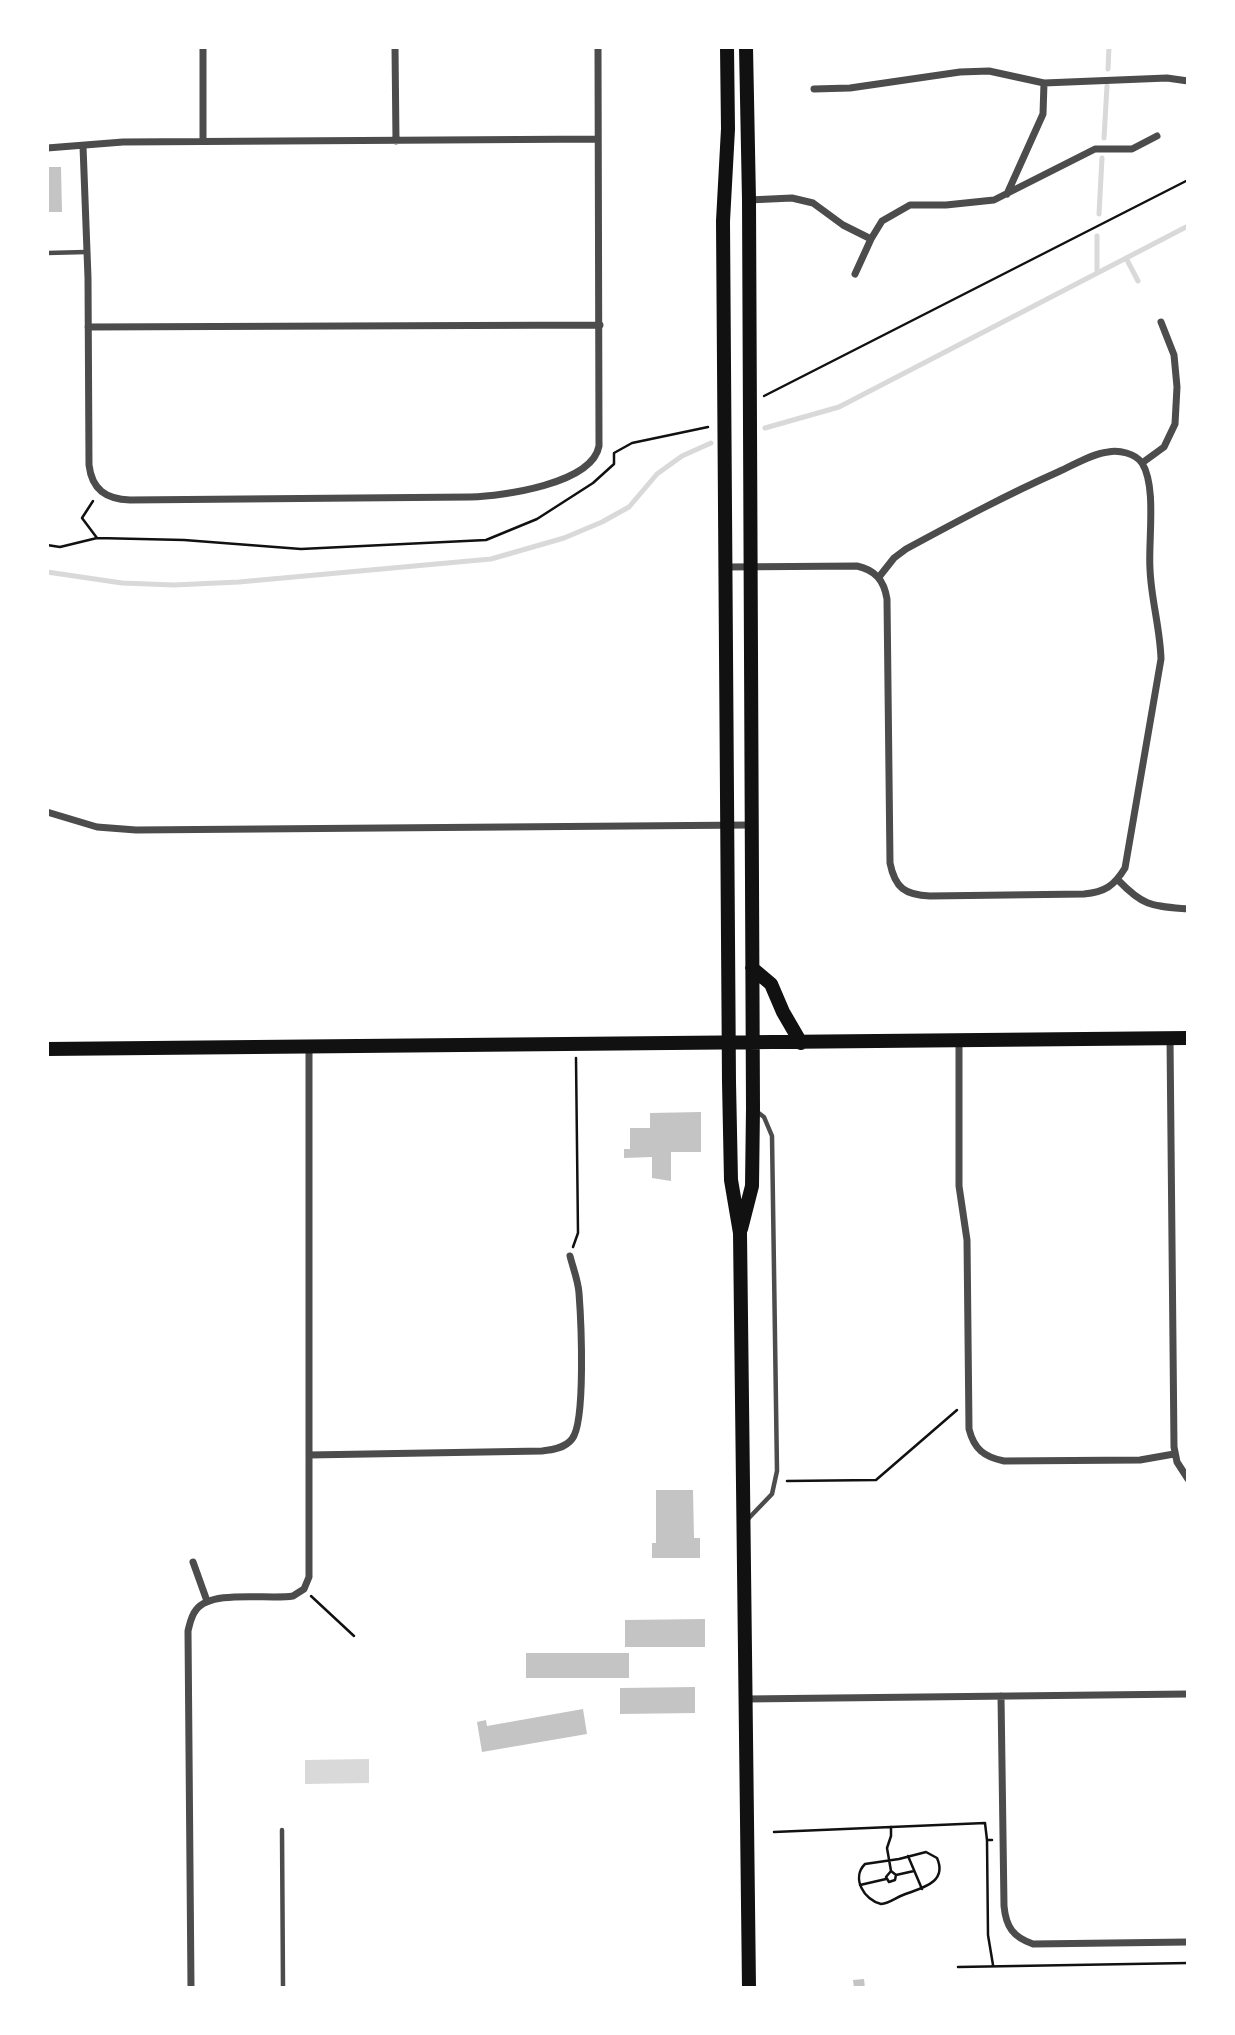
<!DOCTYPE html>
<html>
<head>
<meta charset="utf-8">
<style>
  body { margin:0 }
  #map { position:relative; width:1235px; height:2035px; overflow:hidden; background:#fff; font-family:Rubik,sans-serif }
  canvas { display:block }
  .frame { position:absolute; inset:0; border:49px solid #fff; pointer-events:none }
</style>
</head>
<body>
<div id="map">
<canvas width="1235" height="2035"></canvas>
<div class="frame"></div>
</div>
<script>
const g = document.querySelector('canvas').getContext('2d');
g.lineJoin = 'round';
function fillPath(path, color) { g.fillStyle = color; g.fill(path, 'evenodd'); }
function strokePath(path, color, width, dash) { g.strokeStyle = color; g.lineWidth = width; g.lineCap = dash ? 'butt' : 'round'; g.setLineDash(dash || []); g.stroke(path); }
fillPath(new Path2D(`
  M 369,1759 L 369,1783 L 305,1784 L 305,1760 Z`), '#d9d9d9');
strokePath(new Path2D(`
  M 1108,69 L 1109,47
  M 1104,138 L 1107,86
  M 1099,214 L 1102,158
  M 1126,258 L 1138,281
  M 1097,273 L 1097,236
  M 765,428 L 839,407 L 1188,226
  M 47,572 L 122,583 L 174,585 L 239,582 L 491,559 L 564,538 L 602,522 L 629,507 L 657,474 L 682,456 L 711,443`), '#d9d9d9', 5);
fillPath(new Path2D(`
  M 47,167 L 61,167 L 62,212 L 47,212 Z
  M 701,1112 L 701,1152 L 671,1152 L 671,1181 L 652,1178 L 652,1157 L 624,1158 L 624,1149 L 630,1149 L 630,1128 L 650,1128 L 650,1113 Z
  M 656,1490 L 693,1490 L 694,1538 L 700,1538 L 700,1558 L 652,1558 L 652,1543 L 656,1543 Z
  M 705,1619 L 705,1647 L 625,1647 L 625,1620 Z
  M 526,1653 L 629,1653 L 629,1678 L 526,1678 Z
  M 695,1687 L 695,1713 L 620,1714 L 620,1688 Z
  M 583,1709 L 587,1734 L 482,1752 L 477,1722 L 486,1720 L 487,1726 Z
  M 864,1979 L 865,1988 L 854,1988 L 853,1980 Z`), '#c4c4c4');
strokePath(new Path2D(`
  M 764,396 L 1188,180
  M 93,501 L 82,518 L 97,538
  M 47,545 L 60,547 L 97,538 L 184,540 L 301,549 L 486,540 L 537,519 L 593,483 L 614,464 L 614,453 L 632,443 L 708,427
  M 573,1247 L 578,1233 L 576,1058
  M 787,1481 L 876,1480 L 957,1410
  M 311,1596 L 354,1636
  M 891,1827 L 891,1836 L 887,1848 L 891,1871
  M 774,1832 L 985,1823 L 987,1840 L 992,1840
  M 987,1840 L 988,1935 L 993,1965
  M 926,1852 L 937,1858 C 948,1883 921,1888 903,1895 C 895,1898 890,1903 881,1904 C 864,1900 851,1878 865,1864 L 899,1859 Z
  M 908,1856 L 922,1889
  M 896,1875 L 891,1871 L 886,1877 L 889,1882 L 895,1880 L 896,1875 L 914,1871
  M 860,1885 L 886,1879
  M 958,1967 L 1188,1963`), '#111', 2.5);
strokePath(new Path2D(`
  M 47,253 L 86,252
  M 747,1520 L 772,1494 L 777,1471 L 772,1136 L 764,1117 L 756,1111
  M 282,1830 L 283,1988`), '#4c4c4c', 4.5);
strokePath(new Path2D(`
  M 203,47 L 203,141
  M 395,47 L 396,141
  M 814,89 L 850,88 L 960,72 L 989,71 L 1044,83 L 1167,78 L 1188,81
  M 83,146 L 88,278 L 89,465 C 92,490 106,499 130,500 L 470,497 C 503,496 592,484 599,446 L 598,47
  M 47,148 L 123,142 L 598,139
  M 1007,194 L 1043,114 L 1044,83
  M 749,200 L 792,198 L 813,203 L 843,225 L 871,239
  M 855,274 L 871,239 L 882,221 L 910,205 L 946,205 L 994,200 L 1095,149 L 1132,149 L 1157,136
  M 88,327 L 600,325
  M 1142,463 L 1164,447 L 1175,424 L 1177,387 L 1174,355 L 1161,322
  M 726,567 L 857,566 C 875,570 884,580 887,599 L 890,863 C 895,888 905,895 930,896 L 1084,894 C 1105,892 1114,886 1125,868 L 1161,659 C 1160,627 1151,599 1150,569 C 1148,541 1157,487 1142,463 C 1135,453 1119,450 1108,452 C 1091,454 1074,465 1058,472 C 1006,495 956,522 906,549 L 894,558 L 879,577
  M 47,812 L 97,827 L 136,830 L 751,825
  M 1118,880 C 1144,907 1152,906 1188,909
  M 1170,1038 L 1174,1447 L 1177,1462 L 1188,1479
  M 959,1041 L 959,1186 L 967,1240 L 969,1429 C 974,1449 984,1457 1004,1461 L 1140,1460 L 1174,1454
  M 309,1455 L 542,1451 C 553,1450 565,1448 572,1439 C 586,1422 581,1319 579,1293 C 578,1280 573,1268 570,1256
  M 193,1562 L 207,1601
  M 1001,1696 L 1004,1906 C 1006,1927 1013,1937 1033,1944 L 1188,1942
  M 746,1699 L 1188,1694
  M 191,1988 L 188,1631 C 190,1623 191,1616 196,1610 C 211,1589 269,1600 293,1596 L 304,1589 L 309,1577 L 309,1047`), '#4c4c4c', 7);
strokePath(new Path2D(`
  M 727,47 L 728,129 L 723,221 L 729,1082 L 731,1180 L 740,1233 L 749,1988
  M 752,968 L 771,984 L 783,1012 L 801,1043
  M 47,1049 L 1188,1038
  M 741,1229 L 752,1186 L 753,1108 L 749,200 L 746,47`), '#111', 14);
</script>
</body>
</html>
